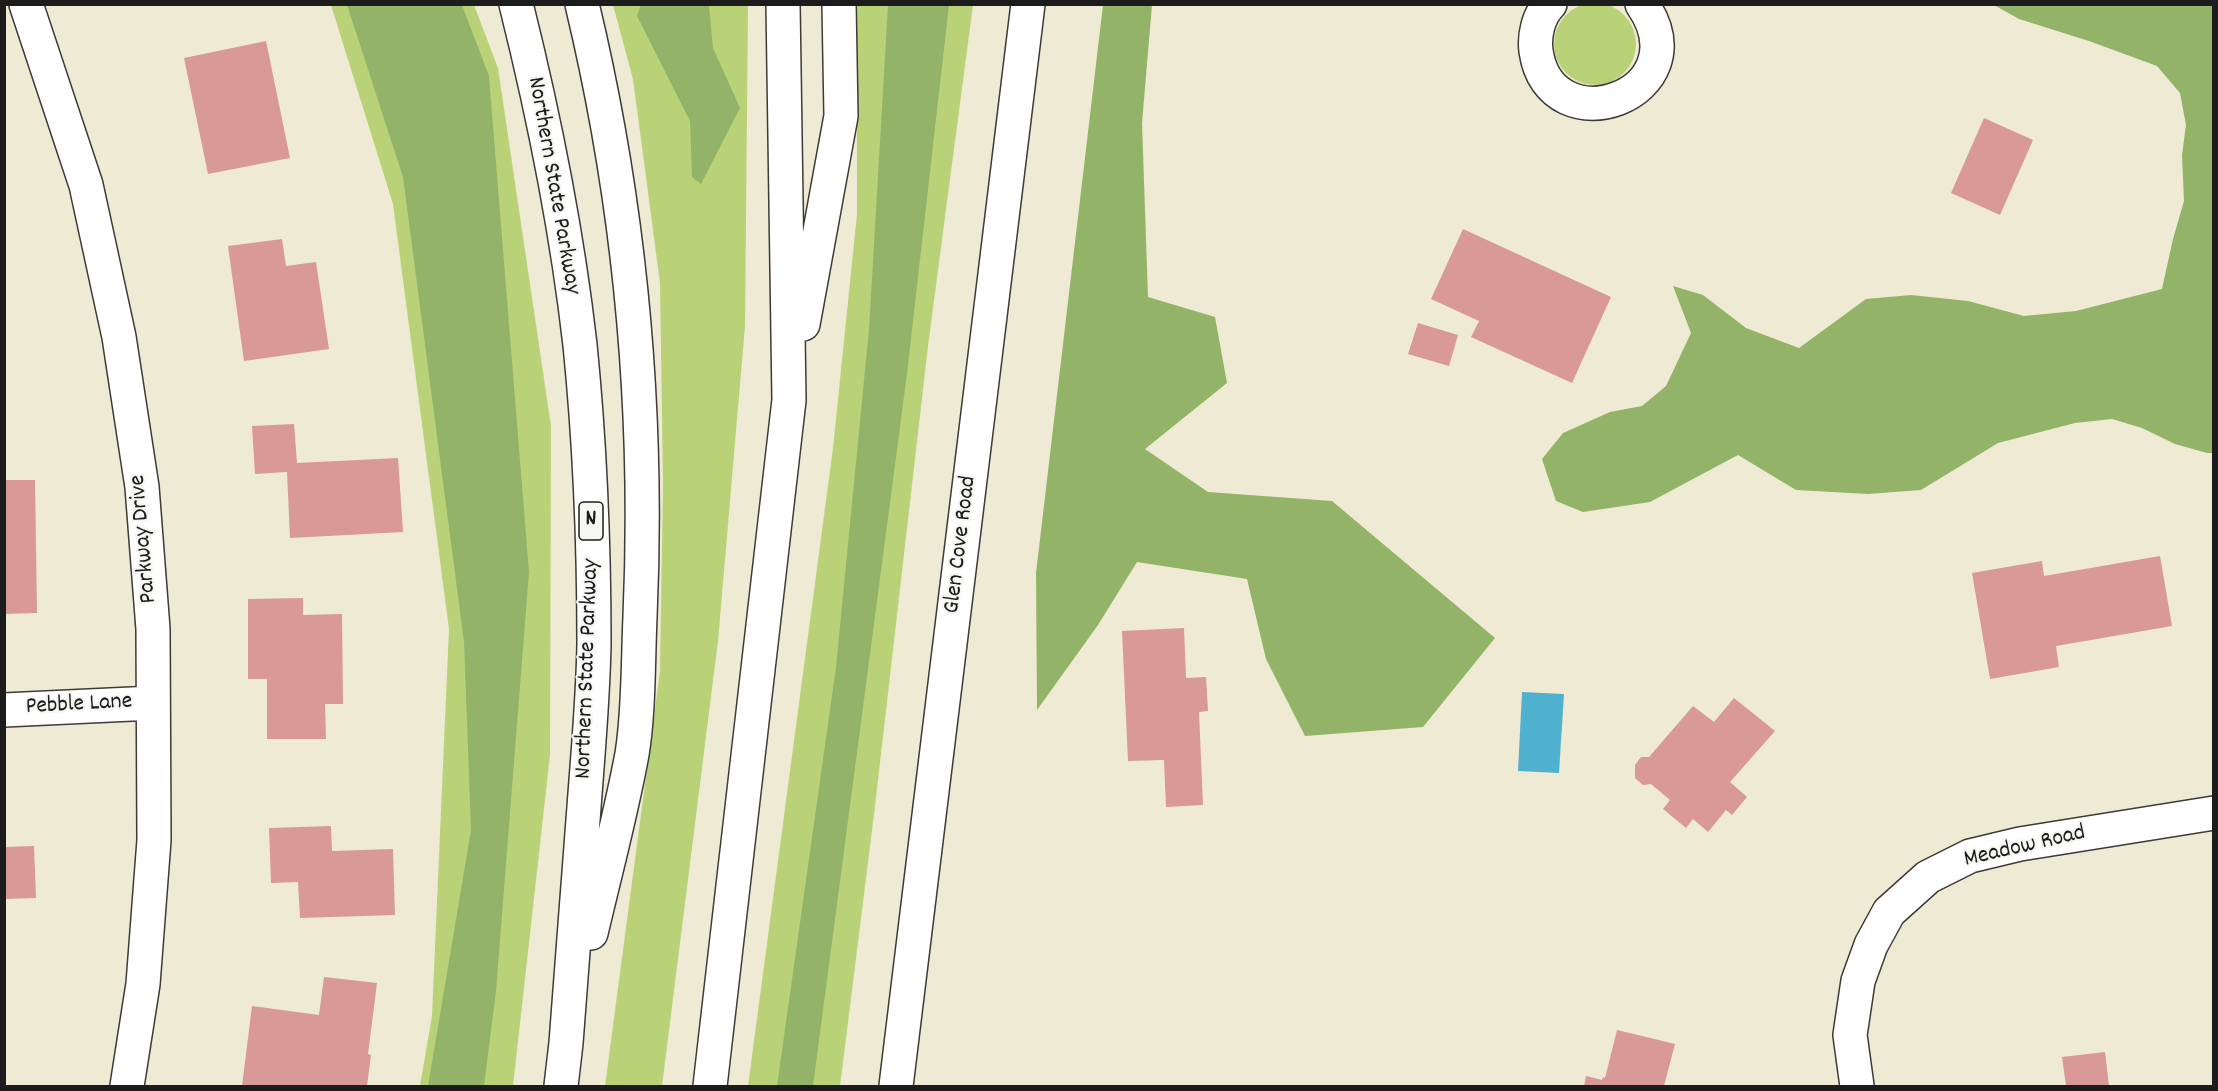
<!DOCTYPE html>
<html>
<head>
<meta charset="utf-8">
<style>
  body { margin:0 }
  #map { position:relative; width:2218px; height:1091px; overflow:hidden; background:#eeead3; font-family:Dekko,sans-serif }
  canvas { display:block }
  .frame { position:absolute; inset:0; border:6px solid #1c1c1c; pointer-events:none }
</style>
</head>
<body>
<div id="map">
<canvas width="2218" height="1091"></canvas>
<div class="frame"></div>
</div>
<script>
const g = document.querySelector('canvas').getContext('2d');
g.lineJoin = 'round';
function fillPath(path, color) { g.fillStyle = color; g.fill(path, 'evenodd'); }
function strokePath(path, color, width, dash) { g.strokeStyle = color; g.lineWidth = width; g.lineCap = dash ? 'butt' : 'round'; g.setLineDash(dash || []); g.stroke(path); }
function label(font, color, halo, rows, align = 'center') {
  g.font = font + ' Dekko,sans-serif'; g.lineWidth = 4.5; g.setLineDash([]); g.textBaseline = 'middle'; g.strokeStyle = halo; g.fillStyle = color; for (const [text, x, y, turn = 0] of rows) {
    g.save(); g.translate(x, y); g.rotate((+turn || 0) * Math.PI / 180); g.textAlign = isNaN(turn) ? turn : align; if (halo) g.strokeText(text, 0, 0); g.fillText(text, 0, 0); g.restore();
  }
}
fillPath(new Path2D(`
  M1554 44a41 41 0 1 1 82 0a41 41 0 1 1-82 0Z
  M 331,5 L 474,5 L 498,68 L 551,426 L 550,755 L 513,1086 L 420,1086 L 432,1016 L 449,629 L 393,204 Z
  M 613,5 L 748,5 L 745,326 L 718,641 L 662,1086 L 605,1086 L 660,671 L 663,483 L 660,283 L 633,79 Z
  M 857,5 L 973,5 L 928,346 L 875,806 L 840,1086 L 748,1086 L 833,448 L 857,214 Z`), '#bad277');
fillPath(new Path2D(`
  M 641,4 L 709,5 L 713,48 L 740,108 L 701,184 L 692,177 L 690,121 L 637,16 Z
  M 347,5 L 462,5 L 489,76 L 529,572 L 496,991 L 484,1086 L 428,1086 L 471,830 L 464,642 L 403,177 Z
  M 888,5 L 949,5 L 907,374 L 813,1086 L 777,1086 L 836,667 L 869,329 Z
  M 1103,5 L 1152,5 L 1142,123 L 1148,297 L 1215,317 L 1227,383 L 1145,449 L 1208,492 L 1332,501 L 1495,638 L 1423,727 L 1305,736 L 1266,659 L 1247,579 L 1137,562 L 1098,625 L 1037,710 L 1036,573 Z
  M 1994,5 L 2213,5 L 2213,453 L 2207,453 L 2175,444 L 2142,428 L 2112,419 L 2075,423 L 1998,443 L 1921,490 L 1868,494 L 1796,490 L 1738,455 L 1650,502 L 1583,512 L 1556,501 L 1542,459 L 1563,433 L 1610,412 L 1642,406 L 1666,386 L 1691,333 L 1673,286 L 1703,295 L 1746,328 L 1799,348 L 1866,299 L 1911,295 L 1968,301 L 2024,316 L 2076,311 L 2162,289 L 2173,239 L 2184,201 L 2182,155 L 2186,125 L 2180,93 L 2157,66 L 2089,41 L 2019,19 Z`), '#93b468');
fillPath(new Path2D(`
  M 1522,692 L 1564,694 L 1559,773 L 1518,771 Z`), '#50b1cf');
fillPath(new Path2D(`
  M 266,41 L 290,158 L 208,174 L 184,58 Z
  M 1984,118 L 2033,140 L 2000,215 L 1951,193 Z
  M 1463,229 L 1611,297 L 1572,383 L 1471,337 L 1479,321 L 1431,299 Z
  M 282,239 L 286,266 L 316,262 L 329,349 L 244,361 L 228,246 Z
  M 1418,323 L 1458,335 L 1449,366 L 1408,354 Z
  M 294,424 L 297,463 L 398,458 L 403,532 L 290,538 L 287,472 L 255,474 L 252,426 Z
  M 4,480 L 35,480 L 37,613 L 4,614 Z
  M 2160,556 L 2172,626 L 2056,646 L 2059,667 L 1990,679 L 1972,573 L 2042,561 L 2044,576 Z
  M 303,598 L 303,615 L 342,614 L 343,704 L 325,704 L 326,739 L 267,739 L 267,679 L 248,679 L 248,599 Z
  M 1184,628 L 1186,678 L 1206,677 L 1208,711 L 1199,712 L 1203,805 L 1166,807 L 1164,760 L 1128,761 L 1122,631 Z
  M 1734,698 L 1775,731 L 1730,782 L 1747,797 L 1732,815 L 1726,810 L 1708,832 L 1693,819 L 1686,828 L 1663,809 L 1670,800 L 1651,784 L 1643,785 L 1635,778 L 1635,765 L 1641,757 L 1649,757 L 1693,706 L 1714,722 Z
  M 331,826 L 332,851 L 393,849 L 395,915 L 300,918 L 298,882 L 271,883 L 269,828 Z
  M 34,846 L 36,898 L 4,899 L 4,847 Z
  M 324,977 L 377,983 L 368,1054 L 371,1055 L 367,1086 L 242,1086 L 252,1006 L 319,1015 Z
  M 1617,1030 L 1675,1044 L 1664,1086 L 1584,1086 L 1586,1076 L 1602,1080 L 1603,1077 L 1605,1078 Z
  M 2105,1052 L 2109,1086 L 2066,1086 L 2062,1057 Z`), '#d99996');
const street = new Path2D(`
  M 26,4 L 86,185 L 119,337 L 142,487 L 153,629 L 154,840 L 143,984 L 127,1086
  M 1550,4 C 1538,16 1534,36 1536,51 C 1550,149 1705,95 1642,4
  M 4,710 L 153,703
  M 1857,1086 L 1850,1035 L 1858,981 L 1871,945 L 1889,912 L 1928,877 L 1970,856 L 2020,844 L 2214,813`);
const primary = new Path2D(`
  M 896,1086 L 1028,4`);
const highway = new Path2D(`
  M 516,4 C 544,116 567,231 580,345 C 590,444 594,545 594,644 C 593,699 588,753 584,807 C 578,886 572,964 566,1043 L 561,1086
  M 582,4 C 630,204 649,413 640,617 C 638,660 639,712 632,754 C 621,814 605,873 591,933
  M 803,324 L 841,116 L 839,4
  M 710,1086 L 789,400 L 783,4`);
strokePath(street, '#3c3b37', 36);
strokePath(primary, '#3c3b37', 36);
strokePath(highway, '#3c3b37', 36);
strokePath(street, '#fff', 33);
strokePath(primary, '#fff', 33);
strokePath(highway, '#fff', 33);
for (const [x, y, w] of [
  [591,521,24]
]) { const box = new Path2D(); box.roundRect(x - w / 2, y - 19, w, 38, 4.5); g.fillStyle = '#f6f6f2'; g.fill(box); strokePath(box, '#1c1c1c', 1.5); }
label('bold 22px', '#1c1c1c', null, [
  ["N",591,521]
]);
label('24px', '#1c1c1c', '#f6f6f2', [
  ["Northern State Parkway",552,186,80],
  ["Parkway Drive",145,539,-95],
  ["Glen Cove Road",962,545,-83],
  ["Northern State Parkway",589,669,-88],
  ["Pebble Lane",79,706,-3],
  ["Meadow Road",2025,848,-13]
]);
</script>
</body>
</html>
